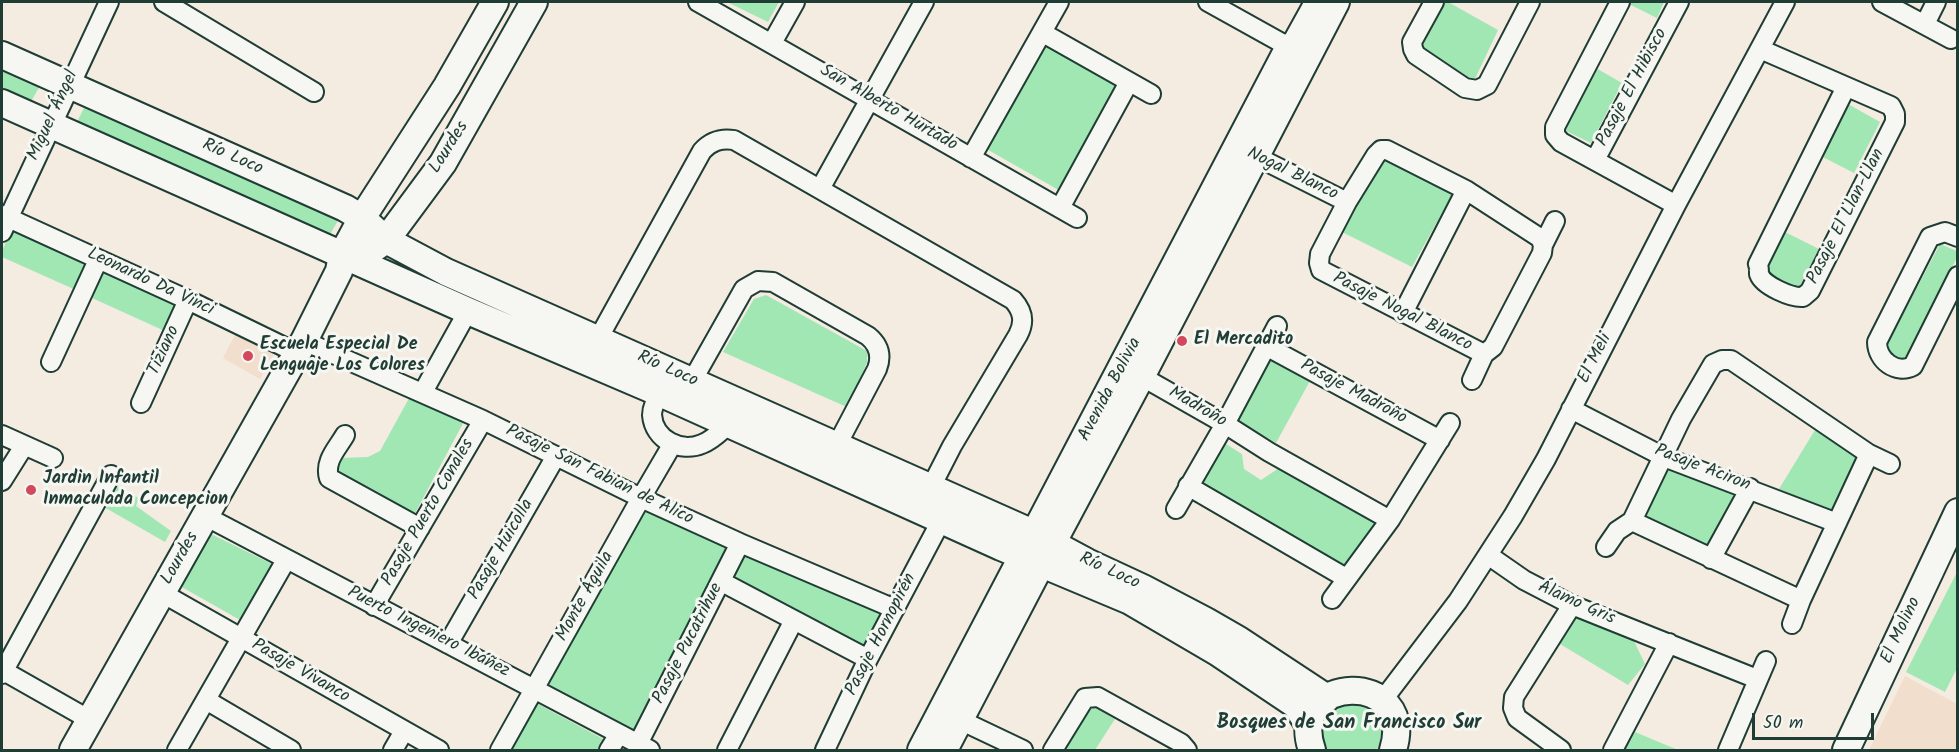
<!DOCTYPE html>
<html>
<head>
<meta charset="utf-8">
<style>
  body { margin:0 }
  #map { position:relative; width:1959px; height:752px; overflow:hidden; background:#f4ebe1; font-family:Kalam,sans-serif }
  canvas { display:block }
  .frame { position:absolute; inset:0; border:3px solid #1f3d34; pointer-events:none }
  .scale { position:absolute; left:1752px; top:713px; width:122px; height:27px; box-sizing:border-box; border:3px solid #1f3d34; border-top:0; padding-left:8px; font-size:18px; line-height:21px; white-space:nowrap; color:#1f3d34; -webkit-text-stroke:4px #f6f6f2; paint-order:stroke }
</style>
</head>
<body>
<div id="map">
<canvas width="1959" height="752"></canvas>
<div class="frame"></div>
<div class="scale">50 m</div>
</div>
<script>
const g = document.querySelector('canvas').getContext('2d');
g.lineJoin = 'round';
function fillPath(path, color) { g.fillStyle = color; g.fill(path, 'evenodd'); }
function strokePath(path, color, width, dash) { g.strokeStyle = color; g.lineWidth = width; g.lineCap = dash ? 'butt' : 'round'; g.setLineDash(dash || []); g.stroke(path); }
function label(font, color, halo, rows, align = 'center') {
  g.font = font + ' Kalam,sans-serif'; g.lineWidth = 6; g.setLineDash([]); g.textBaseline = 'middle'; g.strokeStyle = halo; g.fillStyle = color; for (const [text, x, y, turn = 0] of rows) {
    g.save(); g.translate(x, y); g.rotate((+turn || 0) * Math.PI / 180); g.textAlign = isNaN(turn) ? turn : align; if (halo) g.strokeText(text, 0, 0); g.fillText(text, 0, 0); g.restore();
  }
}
fillPath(new Path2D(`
  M 235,335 L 274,354 L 260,379 L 223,358 Z
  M 1905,676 L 1957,704 L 1957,750 L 1869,750 Z`), '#f2decc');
fillPath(new Path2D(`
  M 727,2 L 779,2 L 768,22 Z
  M 1443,2 L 1448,2 L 1498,30 L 1474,81 L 1418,44 Z
  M 1625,2 L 1664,2 L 1657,18 Z
  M 1044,42 L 1120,85 L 1062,192 L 983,147 Z
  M 2,66 L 41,84 L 29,105 L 2,93 Z
  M 1594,67 L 1622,83 L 1591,143 L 1562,129 Z
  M 1848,104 L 1880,122 L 1854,173 L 1821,156 Z
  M 85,106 L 340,217 L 328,238 L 74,128 Z
  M 1382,157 L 1453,193 L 1412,267 L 1342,232 Z
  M 12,228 L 88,263 L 78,291 L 2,257 L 2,251 Z
  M 1783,231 L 1819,249 L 1796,293 L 1762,272 Z
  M 1940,244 L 1957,251 L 1957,257 L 1906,364 L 1883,352 Z
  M 103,270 L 179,304 L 167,332 L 92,298 Z
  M 766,295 L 867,351 L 867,362 L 849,408 L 723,352 L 754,299 Z
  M 1272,356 L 1311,379 L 1276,443 L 1238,420 Z
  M 413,391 L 468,414 L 413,517 L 333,470 L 341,458 L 368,457 L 380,451 Z
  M 1815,430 L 1857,458 L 1832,514 L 1779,489 Z
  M 1226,444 L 1242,454 L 1244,469 L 1261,480 L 1282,466 L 1377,521 L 1344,566 L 1198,485 Z
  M 1668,464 L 1740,494 L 1710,554 L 1639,523 Z
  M 115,486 L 139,498 L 136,506 L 171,531 L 165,542 L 104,507 Z
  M 642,506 L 729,543 L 632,734 L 543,689 Z
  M 209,533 L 274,565 L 240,620 L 180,586 Z
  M 745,552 L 885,609 L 863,651 L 729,581 Z
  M 1957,572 L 1957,668 L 1945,692 L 1906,672 Z
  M 1577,617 L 1634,641 L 1645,664 L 1628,685 L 1560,644 Z
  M 1345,701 C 1351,702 1359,702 1364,704 C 1384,711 1384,735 1377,750 L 1323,750 C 1321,718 1314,717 1345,701 Z
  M 1086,702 L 1115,719 L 1095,750 L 1060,750 Z
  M 536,703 L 609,742 L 604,750 L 510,750 Z
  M 1635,732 L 1678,750 L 1625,750 Z`), '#a1e7b4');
const street = new Path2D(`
  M 164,2 L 314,92
  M 698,2 L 1077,218
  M 1208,2 L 1289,47 L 1314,2
  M 1434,2 L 1412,42 L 1413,49 L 1416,55 L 1465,88 L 1477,90 L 1487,85 L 1530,2
  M 1620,2 L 1555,127 L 1555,135 L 1561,142 L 1676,205
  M 1882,2 L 1951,39
  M 1925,24 L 1936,2
  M 1043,33 L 1151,94
  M 772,43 L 795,2
  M 1760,49 L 1891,106 L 1895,114 L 1895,122 L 1810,291 L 1803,297 C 1792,298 1763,286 1759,274 C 1759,273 1759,265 1758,264 L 1846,87
  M 1247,152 L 1347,202
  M 971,158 L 1059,2
  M 1595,160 L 1679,2
  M 820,189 L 924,2
  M 1060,208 L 1129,82
  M 2,215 L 188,300 L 297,353
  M 2,232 L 109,2
  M 1958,237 L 1945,232 L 1930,237 L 1877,342 C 1877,360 1896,375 1913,366 L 1958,276
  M 1403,313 L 1466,190
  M 598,339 L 702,151 C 711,141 721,138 734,140 L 1013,300 C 1023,311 1025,322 1018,335 L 952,446 L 931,487
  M 304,341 L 483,420 L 641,498 L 740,543 L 895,609
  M 1266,346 L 1440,440
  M 1484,354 L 1321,270 L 1319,263 L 1320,254 L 1347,202 L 1376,155 L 1381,150 L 1387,150 L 1466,190 L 1540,238 L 1543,245
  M 51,362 L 98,260
  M 1132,371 L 1225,424 L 1269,452 L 1390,520
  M 1472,380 L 1484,354 L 1493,347 L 1542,253 L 1543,245 L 1555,221
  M 692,381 L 744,289 L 758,281 L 773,282 L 868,336 C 879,345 882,356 877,369 L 837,445
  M 423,392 L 468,311
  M 660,393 C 656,400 652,407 652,415 C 654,440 681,453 702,444 C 713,440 721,431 729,424
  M 141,403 L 188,300
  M 1571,409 L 1664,457 L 1837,523
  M 2,435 L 53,458
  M 345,435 C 337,449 324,461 329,478 L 420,528
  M 2,481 L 24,446
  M 1188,486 L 1346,578
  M 1176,509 L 1225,424 L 1277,326
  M 205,516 L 650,750
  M 1632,521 L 1801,600
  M 1606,547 L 1617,531 L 1632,521 L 1681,419 L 1713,364 L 1722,360 L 1731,360 L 1869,454 L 1890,464
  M 1488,555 L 1524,580 L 1572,605 L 1757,679
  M 1711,559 L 1750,488
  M 722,582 L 868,659
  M 162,593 L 439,750
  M 1332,599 L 1390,520 L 1450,423
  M 374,606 L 483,420
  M 1792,624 L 1801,600 L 1869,454
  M 448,644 L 556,456
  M 2,670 L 90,720
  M 2,674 L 111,475
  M 206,700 L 291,750
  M 1382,701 L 1458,601 L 1513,516 L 1546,459 L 1676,205 L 1785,2
  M 960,720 L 1023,750
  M 638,744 L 740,543
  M 177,750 L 286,560
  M 393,750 L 404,731
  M 500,750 L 641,498 L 672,445
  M 609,750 L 619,734
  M 727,750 L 794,620
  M 825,750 L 868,659 L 941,521
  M 1053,750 L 1085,698 L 1098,697 L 1181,743 L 1187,750
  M 1561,750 L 1517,718 L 1513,708 L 1514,697 L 1572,605
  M 1613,750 L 1669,643
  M 1728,750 L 1766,661`);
const secondary = new Path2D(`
  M 2,55 L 345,208 L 362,218 L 386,240 L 446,272 L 1035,534 L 1087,562 L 1143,588 L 1206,621 L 1239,640 L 1327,698
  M 2,103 L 468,311 L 660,393 L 1001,547 L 1130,601 L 1217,652 L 1296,705 L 1309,726
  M 373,249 L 386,240 L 443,163 L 534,2
  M 73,750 L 304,341 L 339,271 L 342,255 L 362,218 L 447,86 L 495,2
  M 921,750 L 1289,47 L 1308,55
  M 944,750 L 1038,570 L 1141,377 L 1336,2
  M 1312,750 C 1285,673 1418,669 1393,750
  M 1846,750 L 1958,512`);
strokePath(street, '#1f3d34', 22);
strokePath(secondary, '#1f3d34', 30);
strokePath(street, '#f6f6f2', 18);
strokePath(secondary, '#f6f6f2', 26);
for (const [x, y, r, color] of [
  [1182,341,6,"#d1495b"],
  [248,356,6,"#d1495b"],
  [31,490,6,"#d1495b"]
]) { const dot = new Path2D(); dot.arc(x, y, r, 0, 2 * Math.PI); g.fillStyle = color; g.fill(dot); strokePath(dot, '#f6f6f2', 2); }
label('18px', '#1f3d34', '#f6f6f2', [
  ["Pasaje El Hibisco",1633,88,-62],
  ["San Alberto Hurtado",888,109,30],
  ["Miguel Ángel",54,116,-65],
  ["Lourdes",450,148,-58],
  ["Río Loco",232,158,24],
  ["Nogal Blanco",1292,175,26],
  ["Pasaje El Llan-Llan",1847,217,-63],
  ["Leonardo Da Vinci",150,283,25],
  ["Pasaje Nogal Blanco",1402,313,27],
  ["Tiziano",165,351,-65],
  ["El Meli",1596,359,-63],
  ["Río Loco",667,370,24],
  ["Avenida Bolivia",1111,390,-62],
  ["Pasaje Madroño",1353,393,28],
  ["Madroño",1197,408,30],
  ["Pasaje Aciron",1702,469,21],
  ["Pasaje San Fabian de Alico",599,476,26],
  ["Pasaje Puerto Conales",429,513,-60],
  ["Pasaje Huicolla",502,550,-60],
  ["Lourdes",181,559,-60],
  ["Río Loco",1109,572,25],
  ["Monte Águila",586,597,-61],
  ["Álamo Gris",1576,604,24],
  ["El Molino",1902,631,-65],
  ["Puerto Ingeniero Ibáñez",428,633,27],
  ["Pasaje Hornopirén",882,635,-63],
  ["Pasaje Pucatrihue",689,644,-63],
  ["Pasaje Vivanco",300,672,30]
]);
label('bold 18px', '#1f3d34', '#f6f6f2', [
  ["El Mercadito",1194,341],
  ["Escuela Especial De",260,346],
  ["Lenguaje Los Colores",260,367],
  ["Jardin Infantil",43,480],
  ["Inmaculada Concepcion",43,501]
], 'left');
label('bold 20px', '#1f3d34', '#f6f6f2', [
  ["Bosques de San Francisco Sur",1349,725]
]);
</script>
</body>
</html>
